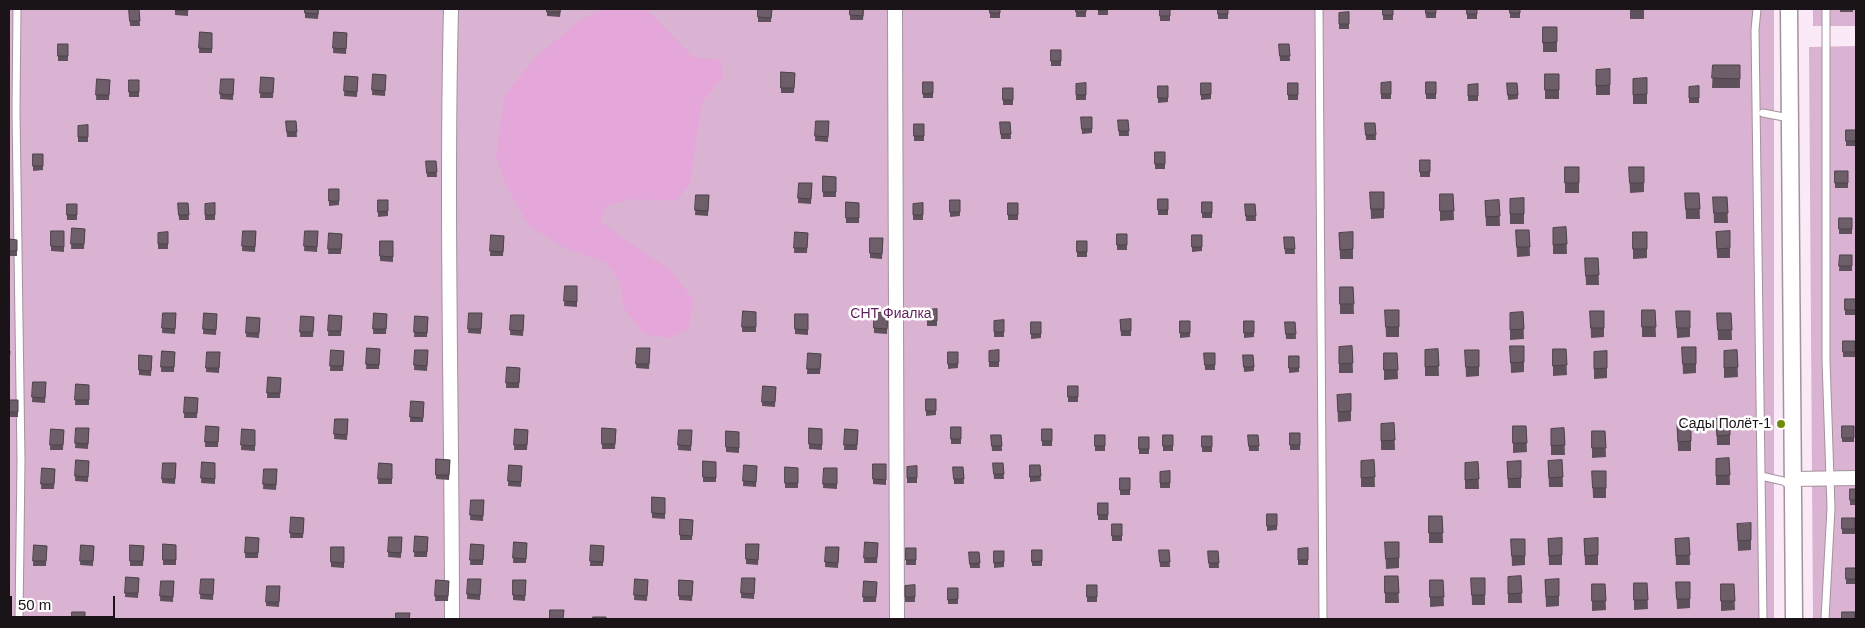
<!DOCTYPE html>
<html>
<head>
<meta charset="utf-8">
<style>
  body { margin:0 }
  #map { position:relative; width:1865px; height:628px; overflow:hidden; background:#fbe9f7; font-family:Arial,sans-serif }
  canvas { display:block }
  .frame { position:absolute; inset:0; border:10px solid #1a1418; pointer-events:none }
  .scale { position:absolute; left:10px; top:596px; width:105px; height:22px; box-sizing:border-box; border:2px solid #1a1418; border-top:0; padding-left:6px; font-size:15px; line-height:18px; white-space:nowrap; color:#1a1418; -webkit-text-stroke:4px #fff; paint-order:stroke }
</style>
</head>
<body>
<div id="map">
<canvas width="1865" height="628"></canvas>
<div class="frame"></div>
<div class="scale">50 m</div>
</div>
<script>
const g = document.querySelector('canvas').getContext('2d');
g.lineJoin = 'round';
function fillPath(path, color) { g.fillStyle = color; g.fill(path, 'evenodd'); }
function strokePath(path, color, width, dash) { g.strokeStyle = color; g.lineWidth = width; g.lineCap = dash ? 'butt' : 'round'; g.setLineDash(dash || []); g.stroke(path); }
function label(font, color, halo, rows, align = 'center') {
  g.font = font + ' Arial,sans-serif'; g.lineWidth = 5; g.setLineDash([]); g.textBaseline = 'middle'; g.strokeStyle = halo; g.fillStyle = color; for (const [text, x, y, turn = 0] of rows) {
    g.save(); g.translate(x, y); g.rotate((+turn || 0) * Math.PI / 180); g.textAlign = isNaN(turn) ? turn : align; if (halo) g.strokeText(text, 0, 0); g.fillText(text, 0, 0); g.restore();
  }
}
fillPath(new Path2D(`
  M 9,9 L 1774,9 L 1774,619 L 9,619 Z
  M 1813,9 L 1856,9 L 1856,26 L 1813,26 Z
  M 1856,46 L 1856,619 L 1813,619 L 1809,47 Z`), '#dab3d2');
fillPath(new Path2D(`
  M 603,9 L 646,9 L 693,57 L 721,60 L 723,76 L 702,103 L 690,183 L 677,201 L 632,199 L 605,206 L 600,222 L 670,270 L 694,300 L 688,329 L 670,338 L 644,334 L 623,307 L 621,284 L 607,263 L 565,248 L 529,226 L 507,187 L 496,158 L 504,96 L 535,58 L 580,20 Z`), '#e5a7d9');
const service = new Path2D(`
  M 17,9 L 16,110 L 21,461 L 19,619
  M 1319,9 L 1323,619
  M 1757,9 L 1755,30 L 1763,619
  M 1763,113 L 1789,118
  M 1761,476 L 1783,481 L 1791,486
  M 1825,619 L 1831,508 L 1826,360 L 1826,9`);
const minor = new Path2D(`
  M 451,9 C 446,212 452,416 452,619
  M 895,9 L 897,619
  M 1793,479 L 1856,478`);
const tertiary = new Path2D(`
  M 1789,9 L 1794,619`);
strokePath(service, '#a2929e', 9);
strokePath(minor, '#a2929e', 16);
strokePath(tertiary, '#a2929e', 19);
strokePath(service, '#fff', 7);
strokePath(minor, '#fff', 14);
strokePath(tertiary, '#fff', 16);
fillPath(new Path2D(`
  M 129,9 L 139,9 L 140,26 L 130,26 Z
  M 175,9 L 188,9 L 188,16 L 175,15 Z
  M 305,9 L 319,9 L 318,19 L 305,18 Z
  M 547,9 L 561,9 L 560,17 L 547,16 Z
  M 758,9 L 772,9 L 771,22 L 758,22 Z
  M 850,9 L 864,9 L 863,20 L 850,20 Z
  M 990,9 L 1000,9 L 1000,18 L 990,18 Z
  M 1076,9 L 1086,9 L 1086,17 L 1076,17 Z
  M 1098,9 L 1108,9 L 1108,15 L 1098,15 Z
  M 1160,9 L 1170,9 L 1170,21 L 1160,21 Z
  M 1218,9 L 1228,9 L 1228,19 L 1218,19 Z
  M 1383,9 L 1393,9 L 1393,20 L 1383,20 Z
  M 1425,9 L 1436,9 L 1436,18 L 1426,18 Z
  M 1467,9 L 1477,9 L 1477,19 L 1467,19 Z
  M 1510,9 L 1520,9 L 1520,18 L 1510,18 Z
  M 1630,9 L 1644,9 L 1644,19 L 1630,19 Z
  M 1840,9 L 1853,9 L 1853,12 L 1840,12 Z
  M 1349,12 L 1349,29 L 1339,29 L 1339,13 Z
  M 1543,27 L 1557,27 L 1557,52 L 1543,52 Z
  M 200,32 L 212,33 L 212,53 L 199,53 Z
  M 334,32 L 347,33 L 346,54 L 333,53 Z
  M 58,44 L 68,44 L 68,61 L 58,61 Z
  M 1279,44 L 1289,44 L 1290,61 L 1280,61 Z
  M 1051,50 L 1061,50 L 1061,66 L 1051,66 Z
  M 1713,65 L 1740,65 L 1740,88 L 1712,88 Z
  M 1610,69 L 1610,95 L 1596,95 L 1596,70 Z
  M 781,72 L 795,73 L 794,93 L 781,93 Z
  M 373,74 L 386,75 L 385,96 L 372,95 Z
  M 1545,74 L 1559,74 L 1559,99 L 1545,99 Z
  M 345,76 L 358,77 L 357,97 L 344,96 Z
  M 261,77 L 274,78 L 273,98 L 260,98 Z
  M 1647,78 L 1647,104 L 1633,104 L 1633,79 Z
  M 97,79 L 110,80 L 109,100 L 96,100 Z
  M 221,79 L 234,79 L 233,100 L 220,99 Z
  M 129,80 L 139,80 L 139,97 L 129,97 Z
  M 923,82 L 933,82 L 933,98 L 923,98 Z
  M 1391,82 L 1391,99 L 1381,99 L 1381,83 Z
  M 1426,82 L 1436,82 L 1436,99 L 1426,99 Z
  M 1086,83 L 1086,100 L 1076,100 L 1076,84 Z
  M 1201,83 L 1211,83 L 1211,99 L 1201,100 Z
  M 1288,83 L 1298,83 L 1298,100 L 1288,100 Z
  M 1507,83 L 1517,83 L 1518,99 L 1508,100 Z
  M 1478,84 L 1478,101 L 1468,101 L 1468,85 Z
  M 1158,86 L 1168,86 L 1168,102 L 1158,103 Z
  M 1699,86 L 1699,103 L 1689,103 L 1689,87 Z
  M 1003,88 L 1013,88 L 1013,105 L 1003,105 Z
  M 1081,117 L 1092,117 L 1092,133 L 1082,134 Z
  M 1118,120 L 1128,120 L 1129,136 L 1119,136 Z
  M 286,121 L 296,121 L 297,137 L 287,137 Z
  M 816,121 L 829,121 L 828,142 L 815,141 Z
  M 1000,122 L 1010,122 L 1011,139 L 1001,139 Z
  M 1365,123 L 1375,123 L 1376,140 L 1366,140 Z
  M 914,124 L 924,124 L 924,141 L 914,141 Z
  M 88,125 L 88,142 L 78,142 L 78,126 Z
  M 1846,130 L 1856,130 L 1856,146 L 1846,146 Z
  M 1155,152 L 1165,152 L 1165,169 L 1155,169 Z
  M 33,154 L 43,154 L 43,170 L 33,171 Z
  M 1420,160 L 1430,160 L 1430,177 L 1420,177 Z
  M 426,161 L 436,161 L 437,177 L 427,177 Z
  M 1565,167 L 1579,167 L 1579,193 L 1565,193 Z
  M 1629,167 L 1644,167 L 1644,192 L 1630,193 Z
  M 1835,171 L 1848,171 L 1848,188 L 1835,188 Z
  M 823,176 L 836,177 L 836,197 L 823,197 Z
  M 799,183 L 812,183 L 811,204 L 798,203 Z
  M 329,189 L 339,189 L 339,205 L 329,206 Z
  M 1370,192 L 1384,209 L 1384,218 L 1371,219 Z
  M 1685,193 L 1699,193 L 1700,219 L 1686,219 Z
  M 1440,194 L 1453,194 L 1454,220 L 1440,221 Z
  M 696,195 L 709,195 L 708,216 L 695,215 Z
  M 1713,197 L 1727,197 L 1728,223 L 1714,223 Z
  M 1524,198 L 1524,224 L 1510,224 L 1510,199 Z
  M 1158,199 L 1168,199 L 1168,215 L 1158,215 Z
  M 378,200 L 388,200 L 388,216 L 378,217 Z
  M 950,200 L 960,200 L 960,216 L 950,217 Z
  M 1499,200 L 1500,226 L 1486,226 L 1485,201 Z
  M 846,202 L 859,203 L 859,223 L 846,223 Z
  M 1202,202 L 1212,202 L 1212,218 L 1202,218 Z
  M 178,203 L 188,203 L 189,220 L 179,220 Z
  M 215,203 L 215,220 L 205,220 L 205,204 Z
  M 923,203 L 923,220 L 913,220 L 913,204 Z
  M 1008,203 L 1018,203 L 1018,220 L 1008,220 Z
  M 67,204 L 77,204 L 77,220 L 67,220 Z
  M 1245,204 L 1255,204 L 1256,221 L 1246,221 Z
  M 1839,218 L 1852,218 L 1852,234 L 1839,234 Z
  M 1566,227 L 1567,254 L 1553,254 L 1553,228 Z
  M 72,228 L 85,229 L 84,249 L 71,249 Z
  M 1516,230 L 1529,230 L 1530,256 L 1517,257 Z
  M 51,231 L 64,231 L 64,252 L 51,251 Z
  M 243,231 L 256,231 L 255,252 L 242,251 Z
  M 305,231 L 318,231 L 317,252 L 304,251 Z
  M 1730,231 L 1730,258 L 1717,258 L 1716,232 Z
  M 168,232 L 168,249 L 158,249 L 158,233 Z
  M 795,232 L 808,233 L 807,253 L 794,253 Z
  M 1353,232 L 1353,259 L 1340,259 L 1339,233 Z
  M 1633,232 L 1647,232 L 1647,258 L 1633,259 Z
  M 329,233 L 342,234 L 341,254 L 328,254 Z
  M 1117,234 L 1127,234 L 1127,250 L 1117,250 Z
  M 491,235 L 504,236 L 503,256 L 490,256 Z
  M 1192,235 L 1202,235 L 1202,251 L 1192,252 Z
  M 1284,237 L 1294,237 L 1295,254 L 1285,254 Z
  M 870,238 L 883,238 L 882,259 L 870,258 Z
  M 9,239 L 17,240 L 17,256 L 9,256 Z
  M 380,241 L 393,241 L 393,262 L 380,261 Z
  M 1077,241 L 1087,241 L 1087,257 L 1077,257 Z
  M 1840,255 L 1852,255 L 1852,271 L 1839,271 Z
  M 1585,258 L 1598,258 L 1599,285 L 1586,285 Z
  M 565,286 L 577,286 L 577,307 L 564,306 Z
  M 1340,287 L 1353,287 L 1354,314 L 1340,314 Z
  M 1845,299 L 1856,299 L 1856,315 L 1845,315 Z
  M 937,309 L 937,326 L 927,326 L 927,310 Z
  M 1385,310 L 1399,310 L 1399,337 L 1386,337 Z
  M 1642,310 L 1655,310 L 1656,337 L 1642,337 Z
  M 743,311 L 756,312 L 756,332 L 742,332 Z
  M 1590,311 L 1604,311 L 1604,337 L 1591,338 Z
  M 1676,311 L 1690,311 L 1690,337 L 1677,338 Z
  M 874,312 L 888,313 L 887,334 L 874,333 Z
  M 1523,312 L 1524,339 L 1510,340 L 1510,313 Z
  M 163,313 L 176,313 L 175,334 L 162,333 Z
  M 204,313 L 217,314 L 216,335 L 203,334 Z
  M 374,313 L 387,314 L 386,334 L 373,334 Z
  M 469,313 L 482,313 L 481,334 L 468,333 Z
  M 1717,313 L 1731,313 L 1732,340 L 1718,340 Z
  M 795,314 L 808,314 L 808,335 L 795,334 Z
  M 329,315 L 342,316 L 341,336 L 328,336 Z
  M 511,315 L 524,315 L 523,336 L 510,335 Z
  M 301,316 L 314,317 L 313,337 L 300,337 Z
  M 415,316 L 428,317 L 427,337 L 414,337 Z
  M 247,317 L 260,318 L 259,338 L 246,337 Z
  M 1131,319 L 1131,336 L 1121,336 L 1120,320 Z
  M 1004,320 L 1004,337 L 994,337 L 994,321 Z
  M 1180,321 L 1190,321 L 1190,337 L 1180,338 Z
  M 1244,321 L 1254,321 L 1254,337 L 1244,338 Z
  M 1031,322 L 1041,322 L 1041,338 L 1031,339 Z
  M 1285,322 L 1295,322 L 1296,339 L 1286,339 Z
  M 1843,341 L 1855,341 L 1855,357 L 1843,357 Z
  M 1352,346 L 1353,373 L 1339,373 L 1339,347 Z
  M 1510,346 L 1524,346 L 1524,372 L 1511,373 Z
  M 1682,347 L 1696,347 L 1696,373 L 1683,374 Z
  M 367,348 L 380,349 L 379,369 L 366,369 Z
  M 637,348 L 650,348 L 649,369 L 636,368 Z
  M 1438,349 L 1439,376 L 1425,376 L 1425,350 Z
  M 1553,349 L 1566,349 L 1567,375 L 1553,376 Z
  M 331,350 L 344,351 L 343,371 L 330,371 Z
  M 415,350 L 428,350 L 427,371 L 414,370 Z
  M 999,350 L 999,367 L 989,367 L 989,351 Z
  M 1465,350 L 1479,350 L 1479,376 L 1466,377 Z
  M 1737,350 L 1738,377 L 1724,378 L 1724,351 Z
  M 162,351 L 175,352 L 174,372 L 161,372 Z
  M 1607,351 L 1607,378 L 1594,379 L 1594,352 Z
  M 207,352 L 220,352 L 219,373 L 206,372 Z
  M 948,352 L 958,352 L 958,368 L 948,369 Z
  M 808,353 L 821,354 L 820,374 L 807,374 Z
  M 1204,353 L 1215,353 L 1215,370 L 1205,370 Z
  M 1384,353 L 1397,353 L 1398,379 L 1384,380 Z
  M 139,355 L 152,356 L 151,376 L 139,375 Z
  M 1243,355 L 1253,355 L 1254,371 L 1244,372 Z
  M 1289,356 L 1299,356 L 1299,372 L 1289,373 Z
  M 507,367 L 520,368 L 519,388 L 506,388 Z
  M 268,377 L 281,378 L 280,398 L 267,398 Z
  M 33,382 L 46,382 L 45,403 L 32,402 Z
  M 76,384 L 89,385 L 89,405 L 75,405 Z
  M 763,386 L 776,387 L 775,407 L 762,406 Z
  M 1068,386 L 1078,386 L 1078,402 L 1068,402 Z
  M 1351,394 L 1351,421 L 1338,422 L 1337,395 Z
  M 185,397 L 198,398 L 197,418 L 184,418 Z
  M 926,399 L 936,399 L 936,415 L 926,416 Z
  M 9,400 L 18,400 L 18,417 L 9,417 Z
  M 411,401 L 424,402 L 423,422 L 410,422 Z
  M 335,419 L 348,419 L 347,440 L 334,439 Z
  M 1716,419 L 1730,435 L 1730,445 L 1717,445 Z
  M 1394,423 L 1395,450 L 1381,450 L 1381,424 Z
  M 1691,424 L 1691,451 L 1678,451 L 1677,425 Z
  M 206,426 L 219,427 L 218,447 L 205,447 Z
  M 1513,426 L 1526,426 L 1527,452 L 1513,453 Z
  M 1842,426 L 1854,426 L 1854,442 L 1842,442 Z
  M 951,427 L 961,427 L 961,444 L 951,444 Z
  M 76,428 L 89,428 L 88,449 L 75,448 Z
  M 602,428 L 616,429 L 615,449 L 602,449 Z
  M 809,428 L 822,429 L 822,450 L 809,449 Z
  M 1564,428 L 1565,455 L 1551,455 L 1551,429 Z
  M 51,429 L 64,430 L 63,450 L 50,450 Z
  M 242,429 L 255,430 L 255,451 L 241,450 Z
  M 515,429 L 528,430 L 527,450 L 514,450 Z
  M 845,429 L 858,430 L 857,450 L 844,450 Z
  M 1042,429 L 1052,429 L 1052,446 L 1042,446 Z
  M 679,430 L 692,430 L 691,451 L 678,450 Z
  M 726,431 L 739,432 L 739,453 L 726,452 Z
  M 1592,431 L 1605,431 L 1606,457 L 1592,458 Z
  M 1290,433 L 1300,433 L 1300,450 L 1290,450 Z
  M 991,435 L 1001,435 L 1002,451 L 992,451 Z
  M 1095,435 L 1105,435 L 1105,451 L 1095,451 Z
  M 1163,435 L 1173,435 L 1173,451 L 1163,451 Z
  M 1248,435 L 1258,435 L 1259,451 L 1249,451 Z
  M 1202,436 L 1212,436 L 1212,452 L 1202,452 Z
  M 1139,437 L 1149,437 L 1149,454 L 1139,454 Z
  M 1729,458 L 1730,485 L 1716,485 L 1716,459 Z
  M 436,459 L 450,460 L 449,480 L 436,479 Z
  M 76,460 L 89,461 L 88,482 L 75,481 Z
  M 1374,460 L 1375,487 L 1361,487 L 1361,461 Z
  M 1562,460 L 1563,487 L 1549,487 L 1548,461 Z
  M 703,461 L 716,462 L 716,482 L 703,482 Z
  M 1521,461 L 1521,488 L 1508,488 L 1507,462 Z
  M 202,462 L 215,463 L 215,484 L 201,483 Z
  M 1478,462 L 1479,489 L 1465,489 L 1465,463 Z
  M 163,463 L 176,463 L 175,484 L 162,483 Z
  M 379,463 L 392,464 L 392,484 L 378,484 Z
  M 993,463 L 1003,463 L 1004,479 L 994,479 Z
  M 873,464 L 886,464 L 886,485 L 873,484 Z
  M 509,465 L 522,466 L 521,487 L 508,486 Z
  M 744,465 L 757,466 L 756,487 L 743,486 Z
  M 1030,465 L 1040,465 L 1041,481 L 1030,482 Z
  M 917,466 L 917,483 L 907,483 L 907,467 Z
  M 785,467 L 798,468 L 798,488 L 785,488 Z
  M 953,467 L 963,467 L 964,484 L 954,484 Z
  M 42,468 L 55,469 L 54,489 L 41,489 Z
  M 824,468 L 837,468 L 837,489 L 823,488 Z
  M 264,469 L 277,469 L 276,490 L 263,489 Z
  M 1170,471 L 1170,488 L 1160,488 L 1160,472 Z
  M 1592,471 L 1606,471 L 1606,498 L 1593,498 Z
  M 1120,478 L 1130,478 L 1130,495 L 1120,495 Z
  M 1850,489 L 1856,489 L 1856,505 L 1850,505 Z
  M 652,497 L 665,498 L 665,519 L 652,518 Z
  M 471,500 L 484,500 L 483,521 L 470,520 Z
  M 1098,503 L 1108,503 L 1108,520 L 1098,520 Z
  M 1267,514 L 1277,514 L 1277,530 L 1267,531 Z
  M 1429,516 L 1442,516 L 1443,543 L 1429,543 Z
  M 291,517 L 304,518 L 303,538 L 290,538 Z
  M 1842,518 L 1855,518 L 1855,534 L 1842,534 Z
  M 680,519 L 693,520 L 692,540 L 680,540 Z
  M 1112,524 L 1122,524 L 1122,541 L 1112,541 Z
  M 1737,524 L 1751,540 L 1751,550 L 1738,551 Z
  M 415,536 L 428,537 L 427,557 L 414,557 Z
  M 246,537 L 259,538 L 258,558 L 245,558 Z
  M 389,537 L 402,537 L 401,558 L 388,557 Z
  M 1562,538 L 1562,565 L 1549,565 L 1548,539 Z
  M 1598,538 L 1598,565 L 1585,565 L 1584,539 Z
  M 1689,538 L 1690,565 L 1676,565 L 1675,539 Z
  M 1511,539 L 1525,539 L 1525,565 L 1512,566 Z
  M 514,542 L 527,543 L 526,563 L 513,563 Z
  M 865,542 L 878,543 L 877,563 L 864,563 Z
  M 1385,542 L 1399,542 L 1399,568 L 1386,569 Z
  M 163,544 L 176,545 L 176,565 L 163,565 Z
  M 471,544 L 484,545 L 483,565 L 470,565 Z
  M 746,544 L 759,544 L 758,565 L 746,564 Z
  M 34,545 L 47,546 L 46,566 L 33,566 Z
  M 81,545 L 94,546 L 93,566 L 80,565 Z
  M 130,545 L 144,546 L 143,566 L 130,566 Z
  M 591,545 L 604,546 L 603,566 L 590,566 Z
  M 331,547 L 344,547 L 344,568 L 331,567 Z
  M 826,547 L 839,547 L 838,568 L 825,567 Z
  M 906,548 L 916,548 L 916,565 L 906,565 Z
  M 1308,548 L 1308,565 L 1298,565 L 1298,549 Z
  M 1032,550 L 1042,550 L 1042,566 L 1032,566 Z
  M 1159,550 L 1169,550 L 1170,567 L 1160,567 Z
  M 994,551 L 1004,551 L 1004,567 L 994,568 Z
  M 1208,551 L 1218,551 L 1219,568 L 1209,568 Z
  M 969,552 L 979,552 L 980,568 L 970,568 Z
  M 1846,568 L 1856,568 L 1856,584 L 1846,584 Z
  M 1385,576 L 1398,576 L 1399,603 L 1385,603 Z
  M 1521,576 L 1522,603 L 1508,603 L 1508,577 Z
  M 126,577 L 139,578 L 138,598 L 125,597 Z
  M 742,578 L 755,578 L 754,599 L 741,598 Z
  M 1471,578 L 1485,578 L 1485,605 L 1472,605 Z
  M 201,579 L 214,579 L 213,600 L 200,599 Z
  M 468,579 L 481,579 L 480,600 L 467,599 Z
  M 635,579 L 648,580 L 647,601 L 634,600 Z
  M 1559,579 L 1559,606 L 1546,607 L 1545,580 Z
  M 436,580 L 449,581 L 448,601 L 435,601 Z
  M 513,580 L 526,580 L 525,601 L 513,600 Z
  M 679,580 L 693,581 L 692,601 L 679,600 Z
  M 1430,580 L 1443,580 L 1444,606 L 1430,607 Z
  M 161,581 L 174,581 L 173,602 L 160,601 Z
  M 864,581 L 877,582 L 876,602 L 863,602 Z
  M 1676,582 L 1690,582 L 1690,608 L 1677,609 Z
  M 1634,583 L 1647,583 L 1648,609 L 1634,610 Z
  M 1592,584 L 1605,584 L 1606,610 L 1592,611 Z
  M 1721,584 L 1734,584 L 1735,610 L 1721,611 Z
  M 915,585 L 915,602 L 905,602 L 905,586 Z
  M 1087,585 L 1097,585 L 1097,602 L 1087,602 Z
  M 267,586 L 280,586 L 279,607 L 266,606 Z
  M 948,588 L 958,588 L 958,604 L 948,604 Z`), '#5e515b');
const building = new Path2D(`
  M 129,9 L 139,9 L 140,21 L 130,21 Z
  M 175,9 L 188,9 L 188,11 L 175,10 Z
  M 305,9 L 318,9 L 318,14 L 305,13 Z
  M 547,9 L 560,9 L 560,12 L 547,12 Z
  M 758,9 L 772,9 L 771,18 L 758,17 Z
  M 850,9 L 863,9 L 863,16 L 850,15 Z
  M 990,9 L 1000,9 L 1000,13 L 990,13 Z
  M 1076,9 L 1086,9 L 1086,12 L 1076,12 Z
  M 1098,9 L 1108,9 L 1108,10 L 1098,10 Z
  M 1160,9 L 1170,9 L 1170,16 L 1160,16 Z
  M 1218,9 L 1228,9 L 1228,14 L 1218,14 Z
  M 1383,9 L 1393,9 L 1393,15 L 1383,15 Z
  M 1426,9 L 1436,9 L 1436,13 L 1426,13 Z
  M 1467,9 L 1477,9 L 1477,14 L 1467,14 Z
  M 1510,9 L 1520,9 L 1520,13 L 1510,13 Z
  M 1349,12 L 1349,24 L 1339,24 L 1339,13 Z
  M 1543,27 L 1557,27 L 1557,42 L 1543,43 Z
  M 200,32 L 212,33 L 212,49 L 199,48 Z
  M 334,32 L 347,33 L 346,49 L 333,48 Z
  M 58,44 L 68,44 L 68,56 L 58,56 Z
  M 1279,44 L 1289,44 L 1290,56 L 1280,56 Z
  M 1051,50 L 1061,50 L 1061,61 L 1051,61 Z
  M 1713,65 L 1740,65 L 1740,79 L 1712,78 Z
  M 1610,69 L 1610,85 L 1596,86 L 1596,70 Z
  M 781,72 L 795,73 L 794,88 L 781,88 Z
  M 373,74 L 386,75 L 385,91 L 372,90 Z
  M 1545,74 L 1559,74 L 1559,90 L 1545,90 Z
  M 345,76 L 358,77 L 357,92 L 344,91 Z
  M 261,77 L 274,78 L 273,93 L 260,93 Z
  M 1647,78 L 1647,94 L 1633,95 L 1633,79 Z
  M 97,79 L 110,80 L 109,95 L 96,95 Z
  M 221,79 L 234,79 L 233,95 L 220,94 Z
  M 129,80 L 139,80 L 139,92 L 129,92 Z
  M 923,82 L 933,82 L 933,93 L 923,94 Z
  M 1391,82 L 1391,94 L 1381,94 L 1381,83 Z
  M 1426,82 L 1436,82 L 1436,94 L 1426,94 Z
  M 1086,83 L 1086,95 L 1076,95 L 1076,84 Z
  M 1201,83 L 1211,83 L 1211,94 L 1201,95 Z
  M 1288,83 L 1298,83 L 1298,95 L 1288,95 Z
  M 1507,83 L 1517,83 L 1518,95 L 1508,95 Z
  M 1478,84 L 1478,96 L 1468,96 L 1468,85 Z
  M 1158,86 L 1168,86 L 1168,98 L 1158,98 Z
  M 1699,86 L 1699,98 L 1689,98 L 1689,87 Z
  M 1003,88 L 1013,88 L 1013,100 L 1003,100 Z
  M 1081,117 L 1092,117 L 1092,129 L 1082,129 Z
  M 1118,120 L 1128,120 L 1129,131 L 1119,131 Z
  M 286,121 L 296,121 L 297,132 L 287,132 Z
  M 816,121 L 829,121 L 828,137 L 815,136 Z
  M 1000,122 L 1010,122 L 1011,134 L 1001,134 Z
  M 1365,123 L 1375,123 L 1376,135 L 1366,135 Z
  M 914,124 L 924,124 L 924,136 L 914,136 Z
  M 88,125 L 88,137 L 78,137 L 78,126 Z
  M 1846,130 L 1856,130 L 1856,141 L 1846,141 Z
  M 1155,152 L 1165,152 L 1165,164 L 1155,164 Z
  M 33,154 L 43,154 L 43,166 L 33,166 Z
  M 1420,160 L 1430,160 L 1430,172 L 1420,172 Z
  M 426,161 L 436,161 L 437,172 L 427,173 Z
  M 1565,167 L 1579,167 L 1579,183 L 1565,183 Z
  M 1629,167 L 1644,167 L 1644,183 L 1630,183 Z
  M 1835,171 L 1848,171 L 1848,183 L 1835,183 Z
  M 823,176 L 836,177 L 836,192 L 823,192 Z
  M 799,183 L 812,183 L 811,199 L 798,198 Z
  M 329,189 L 339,189 L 339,201 L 329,201 Z
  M 1370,192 L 1384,192 L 1384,209 L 1371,209 Z
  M 1685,193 L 1699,193 L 1700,209 L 1686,209 Z
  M 1440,194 L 1453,194 L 1454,211 L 1440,211 Z
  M 696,195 L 709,195 L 708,211 L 695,210 Z
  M 1713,197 L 1727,197 L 1728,213 L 1714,213 Z
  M 1524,198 L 1524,214 L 1510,214 L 1510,199 Z
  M 1158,199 L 1168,199 L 1168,210 L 1158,210 Z
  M 378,200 L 388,200 L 388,211 L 378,212 Z
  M 950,200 L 960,200 L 960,212 L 950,212 Z
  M 1499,200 L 1500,216 L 1486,217 L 1485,201 Z
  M 846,202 L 859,203 L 859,218 L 846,218 Z
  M 1202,202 L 1212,202 L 1212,213 L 1202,213 Z
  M 178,203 L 188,203 L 189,215 L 179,215 Z
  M 215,203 L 215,215 L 205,215 L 205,204 Z
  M 923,203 L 923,215 L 913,215 L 913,204 Z
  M 1008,203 L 1018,203 L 1018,215 L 1008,215 Z
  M 67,204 L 77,204 L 77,215 L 67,215 Z
  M 1245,204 L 1255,204 L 1256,216 L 1246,216 Z
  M 1839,218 L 1852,218 L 1852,229 L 1839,229 Z
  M 1566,227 L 1567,244 L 1553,245 L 1553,228 Z
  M 72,228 L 85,229 L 84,244 L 71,244 Z
  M 1516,230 L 1529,230 L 1530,247 L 1517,247 Z
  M 51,231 L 64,231 L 64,247 L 51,246 Z
  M 243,231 L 256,231 L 255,247 L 242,246 Z
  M 305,231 L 318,231 L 317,247 L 304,246 Z
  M 1730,231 L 1730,248 L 1717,249 L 1716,232 Z
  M 168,232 L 168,244 L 158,244 L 158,233 Z
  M 795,232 L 808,233 L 807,248 L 794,248 Z
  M 1353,232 L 1353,249 L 1340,250 L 1339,233 Z
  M 1633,232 L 1647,232 L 1647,249 L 1633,249 Z
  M 329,233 L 342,234 L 341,249 L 328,249 Z
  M 1117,234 L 1127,234 L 1127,245 L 1117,245 Z
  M 491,235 L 504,236 L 503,252 L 490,251 Z
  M 1192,235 L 1202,235 L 1202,247 L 1192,247 Z
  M 1284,237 L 1294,237 L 1295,249 L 1285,249 Z
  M 870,238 L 883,238 L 882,254 L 870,253 Z
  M 9,239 L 17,240 L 17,251 L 9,251 Z
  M 380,241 L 393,241 L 393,257 L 380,256 Z
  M 1077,241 L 1087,241 L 1087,252 L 1077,252 Z
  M 1840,255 L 1852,255 L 1852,266 L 1839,266 Z
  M 1585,258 L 1598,258 L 1599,275 L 1586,276 Z
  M 565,286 L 577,286 L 577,302 L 564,301 Z
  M 1340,287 L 1353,287 L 1354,304 L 1340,304 Z
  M 1845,299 L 1856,299 L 1856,310 L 1845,310 Z
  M 937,309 L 937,321 L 927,321 L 927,310 Z
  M 1385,310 L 1399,310 L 1399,327 L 1386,327 Z
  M 1642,310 L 1655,310 L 1656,327 L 1642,327 Z
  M 743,311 L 756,312 L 756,327 L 742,327 Z
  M 1590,311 L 1604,311 L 1604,328 L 1591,328 Z
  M 1676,311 L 1690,311 L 1690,328 L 1677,328 Z
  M 874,312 L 888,313 L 887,329 L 874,328 Z
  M 1523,312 L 1524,329 L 1510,330 L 1510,313 Z
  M 163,313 L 176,313 L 175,329 L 162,328 Z
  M 204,313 L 217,314 L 216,330 L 203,329 Z
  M 374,313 L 387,314 L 386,329 L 373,329 Z
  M 469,313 L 482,313 L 481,329 L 468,329 Z
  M 1717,313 L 1731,313 L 1732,330 L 1718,330 Z
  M 795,314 L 808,314 L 808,330 L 795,329 Z
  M 329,315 L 342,316 L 341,331 L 328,331 Z
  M 511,315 L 524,315 L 523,331 L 510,330 Z
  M 301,316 L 314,317 L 313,332 L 300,332 Z
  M 415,316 L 428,317 L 427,333 L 414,332 Z
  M 247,317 L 260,318 L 259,333 L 246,333 Z
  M 1131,319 L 1131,331 L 1121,331 L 1120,320 Z
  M 1004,320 L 1004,332 L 994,332 L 994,321 Z
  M 1180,321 L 1190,321 L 1190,333 L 1180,333 Z
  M 1244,321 L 1254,321 L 1254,333 L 1244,333 Z
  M 1031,322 L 1041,322 L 1041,334 L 1031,334 Z
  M 1285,322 L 1295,322 L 1296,334 L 1286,334 Z
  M 1843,341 L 1855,341 L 1855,352 L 1843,352 Z
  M 1352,346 L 1353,363 L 1339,364 L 1339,347 Z
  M 1510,346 L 1524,346 L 1524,362 L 1511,363 Z
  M 1682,347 L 1696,347 L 1696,364 L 1683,364 Z
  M 367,348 L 380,349 L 379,365 L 366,364 Z
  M 637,348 L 650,348 L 649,364 L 636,364 Z
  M 1438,349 L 1439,366 L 1425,367 L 1425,350 Z
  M 1553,349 L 1566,349 L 1567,365 L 1553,366 Z
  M 331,350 L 344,351 L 343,366 L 330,366 Z
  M 415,350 L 428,350 L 427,366 L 414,365 Z
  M 999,350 L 999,362 L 989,362 L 989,351 Z
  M 1465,350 L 1479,350 L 1479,367 L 1466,367 Z
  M 1737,350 L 1738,367 L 1724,368 L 1724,351 Z
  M 9,351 L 10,351 L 9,362 Z
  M 162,351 L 175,352 L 174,367 L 161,367 Z
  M 1607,351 L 1607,368 L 1594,369 L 1594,352 Z
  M 207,352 L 220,352 L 219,368 L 206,368 Z
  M 948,352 L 958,352 L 958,364 L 948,364 Z
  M 808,353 L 821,354 L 820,369 L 807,369 Z
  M 1204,353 L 1215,353 L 1215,365 L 1205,365 Z
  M 1384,353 L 1397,353 L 1398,370 L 1384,370 Z
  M 139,355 L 152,356 L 151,371 L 139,370 Z
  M 1243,355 L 1253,355 L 1254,367 L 1244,367 Z
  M 1289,356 L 1299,356 L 1299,368 L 1289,368 Z
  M 507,367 L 520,368 L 519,383 L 506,383 Z
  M 268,377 L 281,378 L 280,393 L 267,393 Z
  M 33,382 L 46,382 L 45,398 L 32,397 Z
  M 76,384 L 89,385 L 89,400 L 75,400 Z
  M 763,386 L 776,387 L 775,402 L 762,402 Z
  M 1068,386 L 1078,386 L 1078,397 L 1068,397 Z
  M 1351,394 L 1351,411 L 1338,412 L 1337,395 Z
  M 185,397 L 198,398 L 197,413 L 184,413 Z
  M 926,399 L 936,399 L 936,411 L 926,411 Z
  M 9,400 L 18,400 L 18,412 L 9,412 Z
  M 411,401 L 424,402 L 423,418 L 410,417 Z
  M 1730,418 L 1730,435 L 1717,436 L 1716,419 Z
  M 335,419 L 348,419 L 347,435 L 334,434 Z
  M 1394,423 L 1395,440 L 1381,441 L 1381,424 Z
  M 1691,424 L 1691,441 L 1678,442 L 1677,425 Z
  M 206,426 L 219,427 L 218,442 L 205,442 Z
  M 1513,426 L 1526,426 L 1527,443 L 1513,443 Z
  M 1842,426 L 1854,426 L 1854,438 L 1842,438 Z
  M 951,427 L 961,427 L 961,439 L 951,439 Z
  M 76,428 L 89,428 L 88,444 L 75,443 Z
  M 602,428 L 616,429 L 615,444 L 602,444 Z
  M 809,428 L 822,429 L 822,445 L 809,444 Z
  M 1564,428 L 1565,445 L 1551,446 L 1551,429 Z
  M 51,429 L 64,430 L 63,445 L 50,445 Z
  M 242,429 L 255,430 L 255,446 L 241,445 Z
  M 515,429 L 528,430 L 527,445 L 514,445 Z
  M 845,429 L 858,430 L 857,445 L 844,445 Z
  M 1042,429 L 1052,429 L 1052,441 L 1042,441 Z
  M 679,430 L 692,430 L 691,446 L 678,445 Z
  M 726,431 L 739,432 L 739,448 L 726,447 Z
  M 1592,431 L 1605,431 L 1606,448 L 1592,448 Z
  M 1290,433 L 1300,433 L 1300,445 L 1290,445 Z
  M 991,435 L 1001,435 L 1002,446 L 992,446 Z
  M 1095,435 L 1105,435 L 1105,446 L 1095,446 Z
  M 1163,435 L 1173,435 L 1173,446 L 1163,446 Z
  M 1248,435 L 1258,435 L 1259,446 L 1249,446 Z
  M 1202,436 L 1212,436 L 1212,447 L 1202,447 Z
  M 1139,437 L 1149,437 L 1149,449 L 1139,449 Z
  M 1729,458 L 1730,475 L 1716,476 L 1716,459 Z
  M 436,459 L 450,460 L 449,475 L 436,475 Z
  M 76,460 L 89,461 L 88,477 L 75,476 Z
  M 1374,460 L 1375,477 L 1361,478 L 1361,461 Z
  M 1562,460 L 1563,477 L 1549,478 L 1548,461 Z
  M 703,461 L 716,462 L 716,478 L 703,477 Z
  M 1521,461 L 1521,478 L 1508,479 L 1507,462 Z
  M 202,462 L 215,463 L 215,479 L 201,478 Z
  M 1478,462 L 1479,479 L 1465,480 L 1465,463 Z
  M 163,463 L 176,463 L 175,479 L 162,479 Z
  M 379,463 L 392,464 L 392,479 L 378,479 Z
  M 993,463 L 1003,463 L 1004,474 L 994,474 Z
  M 873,464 L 886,464 L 886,480 L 873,479 Z
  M 509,465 L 522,466 L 521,482 L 508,481 Z
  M 744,465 L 757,466 L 756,482 L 743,481 Z
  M 1030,465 L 1040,465 L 1041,476 L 1030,477 Z
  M 917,466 L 917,478 L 907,478 L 907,467 Z
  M 785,467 L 798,468 L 798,483 L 785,483 Z
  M 953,467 L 963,467 L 964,479 L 954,479 Z
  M 42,468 L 55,469 L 54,484 L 41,484 Z
  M 824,468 L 837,468 L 837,484 L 823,484 Z
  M 264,469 L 277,469 L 276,485 L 263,484 Z
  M 1170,471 L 1170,483 L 1160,483 L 1160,472 Z
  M 1592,471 L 1606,471 L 1606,488 L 1593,488 Z
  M 1120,478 L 1130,478 L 1130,490 L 1120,490 Z
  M 1850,489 L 1856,489 L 1856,500 L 1850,500 Z
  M 652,497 L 665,498 L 665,514 L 652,513 Z
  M 471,500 L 484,500 L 483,516 L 470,515 Z
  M 1098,503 L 1108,503 L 1108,515 L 1098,515 Z
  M 1267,514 L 1277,514 L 1277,526 L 1267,526 Z
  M 1429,516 L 1442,516 L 1443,533 L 1429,533 Z
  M 291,517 L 304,518 L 303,534 L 290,533 Z
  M 1842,518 L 1855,518 L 1855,529 L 1842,529 Z
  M 680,519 L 693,520 L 692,536 L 680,535 Z
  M 1751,523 L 1751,540 L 1738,541 L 1737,524 Z
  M 1112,524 L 1122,524 L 1122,536 L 1112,536 Z
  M 415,536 L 428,537 L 427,552 L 414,552 Z
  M 246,537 L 259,538 L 258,553 L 245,553 Z
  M 389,537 L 402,537 L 401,553 L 388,552 Z
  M 1562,538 L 1562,555 L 1549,556 L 1548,539 Z
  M 1598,538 L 1598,555 L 1585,556 L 1584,539 Z
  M 1689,538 L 1690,555 L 1676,556 L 1675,539 Z
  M 1511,539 L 1525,539 L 1525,556 L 1512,556 Z
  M 514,542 L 527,543 L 526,559 L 513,558 Z
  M 865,542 L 878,543 L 877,558 L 864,558 Z
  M 1385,542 L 1399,542 L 1399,558 L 1386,559 Z
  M 163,544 L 176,545 L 176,560 L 163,560 Z
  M 471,544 L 484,545 L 483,560 L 470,560 Z
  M 746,544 L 759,544 L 758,560 L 746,559 Z
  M 34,545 L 47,546 L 46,561 L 33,561 Z
  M 81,545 L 94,546 L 93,561 L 80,561 Z
  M 130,545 L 144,546 L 143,561 L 130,561 Z
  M 591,545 L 604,546 L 603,562 L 590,561 Z
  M 331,547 L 344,547 L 344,563 L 331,562 Z
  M 826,547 L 839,547 L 838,563 L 825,562 Z
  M 906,548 L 916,548 L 916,560 L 906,560 Z
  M 1308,548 L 1308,560 L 1298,560 L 1298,549 Z
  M 1032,550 L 1042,550 L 1042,561 L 1032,562 Z
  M 1159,550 L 1169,550 L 1170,562 L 1160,562 Z
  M 994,551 L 1004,551 L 1004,562 L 994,563 Z
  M 1208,551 L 1218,551 L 1219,563 L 1209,563 Z
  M 969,552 L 979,552 L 980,563 L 970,564 Z
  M 1846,568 L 1856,568 L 1856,579 L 1846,579 Z
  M 1385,576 L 1398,576 L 1399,593 L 1385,593 Z
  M 1521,576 L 1522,593 L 1508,594 L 1508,577 Z
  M 126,577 L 139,578 L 138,593 L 125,593 Z
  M 742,578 L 755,578 L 754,594 L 741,593 Z
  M 1471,578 L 1485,578 L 1485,595 L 1472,595 Z
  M 201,579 L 214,579 L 213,595 L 200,594 Z
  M 468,579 L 481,579 L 480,595 L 467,594 Z
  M 635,579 L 648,580 L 647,596 L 634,595 Z
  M 1559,579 L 1559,596 L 1546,597 L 1545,580 Z
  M 436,580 L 449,581 L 448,596 L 435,596 Z
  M 513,580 L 526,580 L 525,596 L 513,595 Z
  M 679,580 L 693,581 L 692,596 L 679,596 Z
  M 1430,580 L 1443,580 L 1444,597 L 1430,597 Z
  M 161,581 L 174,581 L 173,597 L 160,596 Z
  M 864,581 L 877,582 L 876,597 L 863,597 Z
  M 1676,582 L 1690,582 L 1690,599 L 1677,599 Z
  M 1634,583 L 1647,583 L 1648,600 L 1634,600 Z
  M 1592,584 L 1605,584 L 1606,601 L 1592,601 Z
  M 1721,584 L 1734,584 L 1735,601 L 1721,601 Z
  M 915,585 L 915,597 L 905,597 L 905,586 Z
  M 1087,585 L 1097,585 L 1097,597 L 1087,597 Z
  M 267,586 L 280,586 L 279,602 L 266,602 Z
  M 948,588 L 958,588 L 958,599 L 948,600 Z
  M 550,610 L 564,610 L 563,619 L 550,619 Z
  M 72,612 L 85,612 L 85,619 L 72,619 Z
  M 1842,612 L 1855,612 L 1855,619 L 1842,619 Z
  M 396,613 L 410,613 L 409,619 L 396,619 Z
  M 593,617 L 606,617 L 606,619 L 593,619 Z`);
fillPath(building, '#6d5e6a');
strokePath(building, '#4c424a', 1);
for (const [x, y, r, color] of [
  [1781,424,5,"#6e8c09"]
]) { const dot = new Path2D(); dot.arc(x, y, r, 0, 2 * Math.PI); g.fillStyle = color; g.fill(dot); strokePath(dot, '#fff', 2); }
label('14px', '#631d5a', '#fff', [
  ["СНТ Фиалка",891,314]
]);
label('14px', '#1a1418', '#fff', [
  ["Сады Полёт-1",1771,424]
], 'right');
</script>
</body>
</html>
